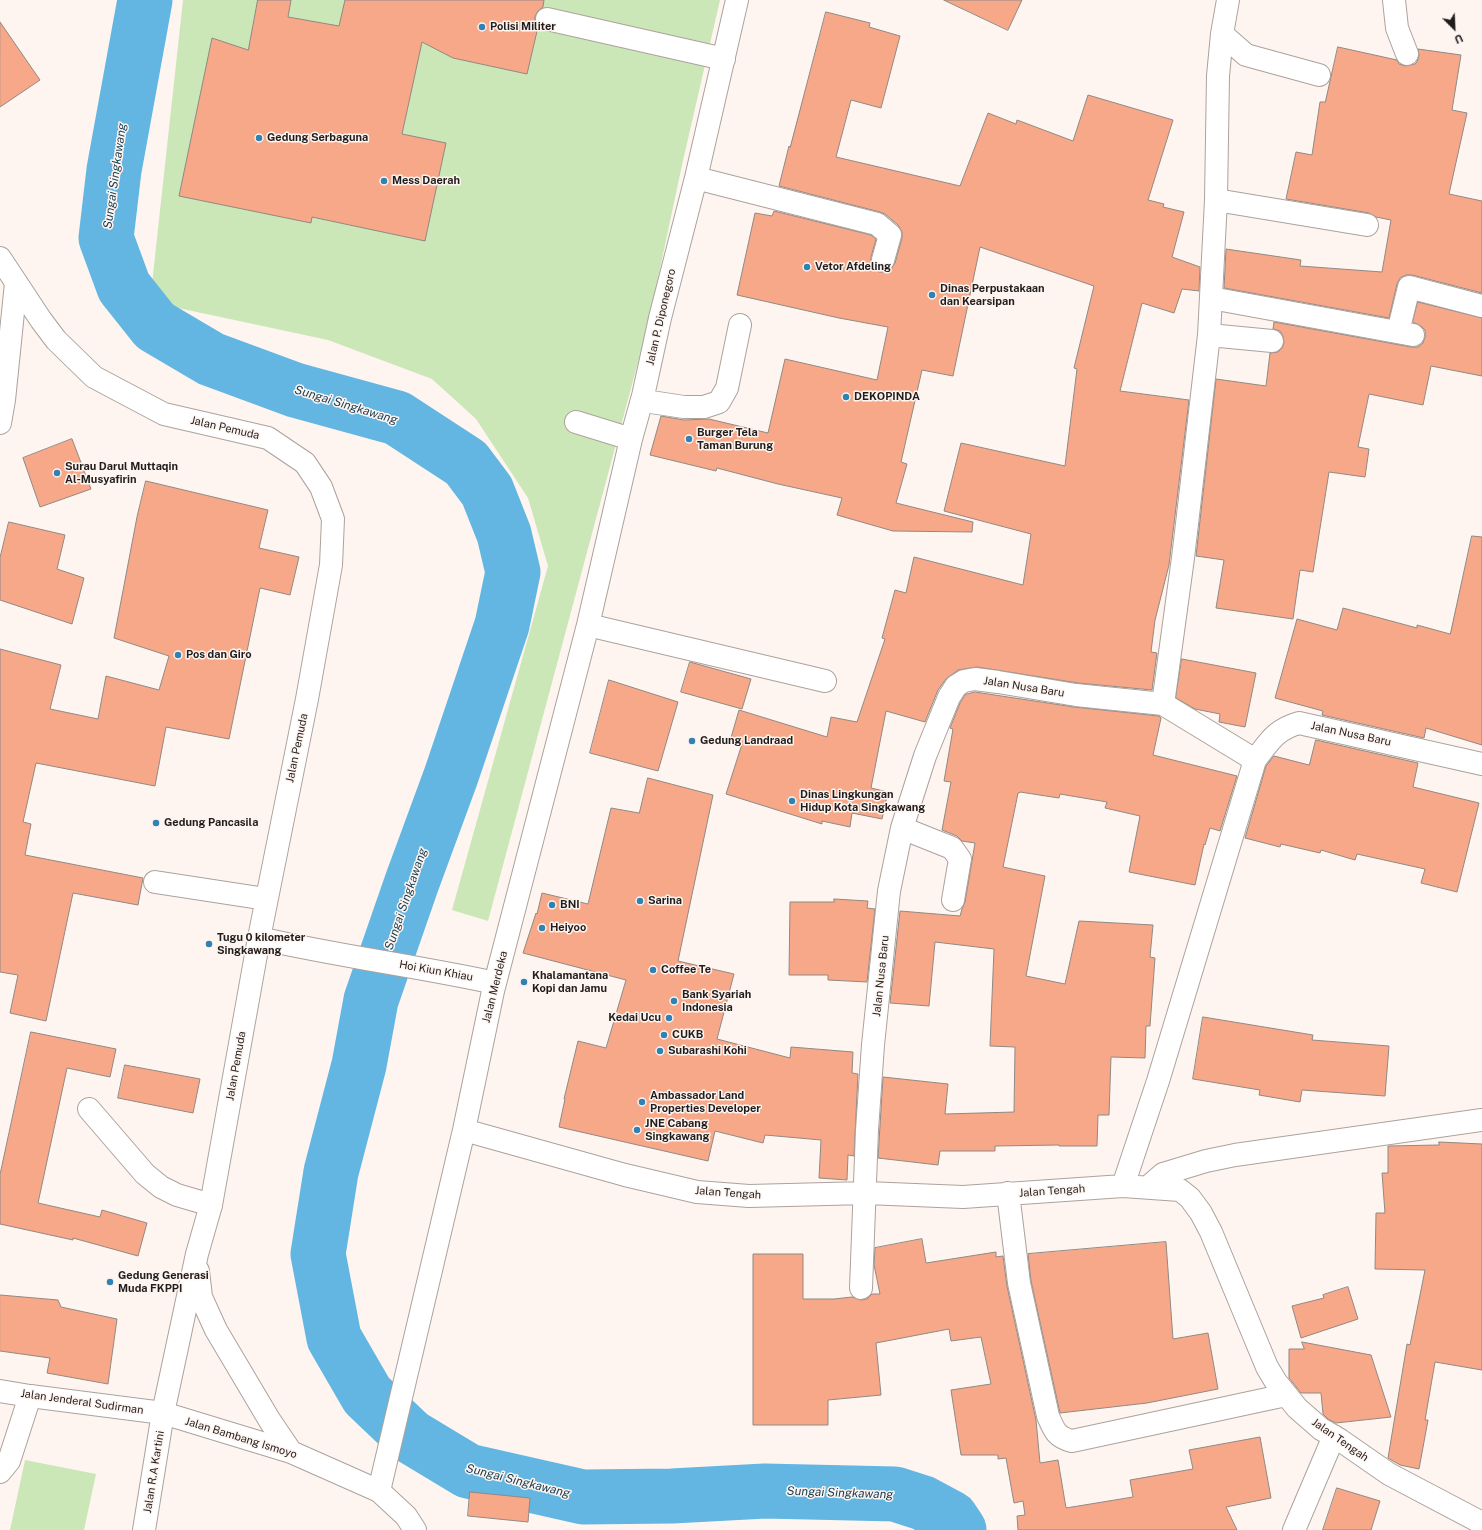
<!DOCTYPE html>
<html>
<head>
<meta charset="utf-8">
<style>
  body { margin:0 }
  #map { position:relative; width:1482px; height:1530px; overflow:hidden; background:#fef5f1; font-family:"Public Sans",sans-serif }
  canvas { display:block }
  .north { position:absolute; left:1434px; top:8px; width:40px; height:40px; -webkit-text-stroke:3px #fef5f1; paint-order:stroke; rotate:156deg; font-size:11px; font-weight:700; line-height:16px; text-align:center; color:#211d1c }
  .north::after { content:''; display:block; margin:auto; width:14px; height:18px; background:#211d1c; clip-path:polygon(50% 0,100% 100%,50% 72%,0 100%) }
</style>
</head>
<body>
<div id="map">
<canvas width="1482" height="1530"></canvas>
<div class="north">U</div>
</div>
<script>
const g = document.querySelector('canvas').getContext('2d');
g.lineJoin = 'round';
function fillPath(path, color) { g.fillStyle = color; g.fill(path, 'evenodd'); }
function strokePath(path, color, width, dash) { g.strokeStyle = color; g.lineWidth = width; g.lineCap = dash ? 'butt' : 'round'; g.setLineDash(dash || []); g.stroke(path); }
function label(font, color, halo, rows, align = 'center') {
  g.font = font + ' "Public Sans",sans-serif'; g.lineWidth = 3; g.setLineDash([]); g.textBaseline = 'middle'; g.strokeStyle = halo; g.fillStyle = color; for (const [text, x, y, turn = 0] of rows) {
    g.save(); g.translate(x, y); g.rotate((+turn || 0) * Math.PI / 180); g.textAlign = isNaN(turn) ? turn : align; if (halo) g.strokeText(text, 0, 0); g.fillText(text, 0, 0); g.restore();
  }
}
fillPath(new Path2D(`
  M 183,0 L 720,0 L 682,165 L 648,325 L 488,921 L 452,910 L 548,566 L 528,498 L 476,419 L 432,379 L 328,340 L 150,302 Z
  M 25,1460 L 96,1474 L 84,1530 L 10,1530 Z`), '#cce7b7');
strokePath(new Path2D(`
  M 145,0 L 114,170 L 106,238 L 124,287 L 155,326 L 211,359 L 295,390 L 397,418 L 466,463 L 487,491 L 504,534 L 513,572 L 502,625 L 451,776 L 412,882 L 371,1000 L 359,1065 L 331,1172 L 318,1254 L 334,1338 L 367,1395 L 410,1436 L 468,1471 L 583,1497 L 672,1496 L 765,1491 L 895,1494 L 923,1503 L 951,1518 L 959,1530`), '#63b6e2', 55);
const building = new Path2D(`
  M 258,0 L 291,0 L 288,17 L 339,26 L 345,0 L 544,0 L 543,7 L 538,11 L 535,16 L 535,22 L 538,27 L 527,74 L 453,58 L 422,42 L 402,134 L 446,143 L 425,241 L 312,217 L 311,223 L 179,196 L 212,38 L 248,50 Z
  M 944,0 L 1022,0 L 1008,30 Z
  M 826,12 L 870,23 L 869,27 L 900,36 L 881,108 L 851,100 L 836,157 L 960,186 L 988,113 L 1016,124 L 1017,120 L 1073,141 L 1088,95 L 1173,120 L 1148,200 L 1164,204 L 1163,207 L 1184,212 L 1172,257 L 1200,267 L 1199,291 L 1182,289 L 1174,313 L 1142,303 L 1120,391 L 1189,400 L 1169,565 L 1155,620 L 1151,652 L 1157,653 L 1152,690 L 1078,683 L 977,667 L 958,670 L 946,679 L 938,690 L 925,722 L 886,711 L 871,788 L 888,792 L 882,819 L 852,813 L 850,827 L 822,821 L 822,824 L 726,794 L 742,744 L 730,741 L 739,710 L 827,737 L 831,717 L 857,722 L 885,639 L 882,638 L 895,590 L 906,593 L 914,557 L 1023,585 L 1031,534 L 944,511 L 961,443 L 1065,466 L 1077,369 L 1074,368 L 1094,286 L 980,247 L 953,376 L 922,370 L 901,462 L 907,464 L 896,503 L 973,522 L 972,532 L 893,531 L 837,515 L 842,498 L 778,484 L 717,468 L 716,471 L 650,455 L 661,416 L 684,420 L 709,419 L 768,433 L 785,359 L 877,380 L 888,327 L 839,318 L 737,295 L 755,213 L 772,216 L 774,211 L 871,235 L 876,239 L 871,257 L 871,263 L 874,268 L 879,272 L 886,272 L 891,269 L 895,263 L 902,238 L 902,232 L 898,225 L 885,214 L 880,212 L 779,186 L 789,146 L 790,147 Z
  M 0,22 L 40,80 L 0,107 Z
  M 1338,47 L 1397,60 L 1399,64 L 1405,66 L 1415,64 L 1417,62 L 1419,56 L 1418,49 L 1461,55 L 1452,110 L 1467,113 L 1449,194 L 1482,201 L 1482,293 L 1412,275 L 1406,275 L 1400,278 L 1397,284 L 1389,318 L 1224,288 L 1226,249 L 1301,260 L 1300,266 L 1382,272 L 1391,220 L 1376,217 L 1369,213 L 1286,199 L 1296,152 L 1312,155 L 1320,102 L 1325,102 Z
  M 1418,302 L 1482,318 L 1482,376 L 1431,366 L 1423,405 L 1369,394 L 1358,447 L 1369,449 L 1365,477 L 1329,472 L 1313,572 L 1300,570 L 1293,619 L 1216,608 L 1224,560 L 1196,556 L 1216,379 L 1266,386 L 1270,353 L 1278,352 L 1282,348 L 1284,343 L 1283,336 L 1280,331 L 1273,329 L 1274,322 L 1411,347 L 1418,347 L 1423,343 L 1425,337 L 1425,330 L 1421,326 L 1413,322 Z
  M 72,439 L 91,489 L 40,507 L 23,458 Z
  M 146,481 L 268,510 L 259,548 L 299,557 L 290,595 L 260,588 L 229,739 L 166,727 L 155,786 L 36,763 L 23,822 L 31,824 L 25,855 L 143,878 L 138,905 L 73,893 L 46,1021 L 10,1013 L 18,975 L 0,972 L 0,649 L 61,665 L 50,709 L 98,719 L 106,676 L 159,690 L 169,656 L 114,638 L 137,517 Z
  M 9,522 L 65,535 L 57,569 L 84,578 L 72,624 L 0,600 L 0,558 Z
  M 1472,536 L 1482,537 L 1482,745 L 1426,728 L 1424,738 L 1322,715 L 1323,711 L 1275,698 L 1297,619 L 1337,630 L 1343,608 L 1417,628 L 1417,625 L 1450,634 Z
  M 1182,659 L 1256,673 L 1245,727 L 1219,722 L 1220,714 L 1195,709 L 1176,698 Z
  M 690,662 L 751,679 L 742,709 L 681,692 Z
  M 609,680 L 678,702 L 658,771 L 590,753 Z
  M 975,692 L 1074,707 L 1159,716 L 1161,718 L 1153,755 L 1237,776 L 1220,831 L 1210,828 L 1205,845 L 1204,844 L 1195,885 L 1129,872 L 1140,816 L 1105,808 L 1107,802 L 1060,794 L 1059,798 L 1020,792 L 1019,793 L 1018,793 L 1003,867 L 1045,876 L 1026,976 L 1065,984 L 1079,921 L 1153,925 L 1150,957 L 1155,958 L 1150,1026 L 1146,1026 L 1145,1058 L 1111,1057 L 1109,1115 L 1098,1115 L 1097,1146 L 1059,1146 L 1059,1145 L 995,1146 L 995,1151 L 940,1151 L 938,1165 L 878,1158 L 883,1077 L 948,1084 L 945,1114 L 1014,1112 L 1015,1047 L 990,1046 L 994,949 L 935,942 L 929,1006 L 890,1003 L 900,911 L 960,916 L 962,909 L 965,902 L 975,843 L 962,841 L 957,836 L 942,830 L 951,782 L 944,781 L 953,729 L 950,728 L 960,703 L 965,695 Z
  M 1316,740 L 1418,763 L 1413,787 L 1479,803 L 1457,892 L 1421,883 L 1425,869 L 1357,854 L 1355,860 L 1321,850 L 1320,853 L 1281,844 L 1280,847 L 1245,838 L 1266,766 L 1274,756 L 1309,765 Z
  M 648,778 L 713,795 L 678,961 L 734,974 L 717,1039 L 790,1058 L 791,1047 L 853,1052 L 852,1073 L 858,1074 L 854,1156 L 848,1155 L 847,1180 L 819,1178 L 821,1140 L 765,1135 L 763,1143 L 715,1131 L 708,1161 L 559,1127 L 565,1099 L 564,1099 L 578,1041 L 606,1048 L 626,980 L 523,953 L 536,913 L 537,914 L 542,893 L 588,904 L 611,808 L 639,813 Z
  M 834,899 L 868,901 L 867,908 L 875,909 L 867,982 L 828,980 L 828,975 L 789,975 L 790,902 L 834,902 Z
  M 1203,1017 L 1313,1035 L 1312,1040 L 1389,1046 L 1385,1096 L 1302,1090 L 1300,1102 L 1259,1095 L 1260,1090 L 1193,1079 Z
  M 31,1032 L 116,1049 L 110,1077 L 67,1068 L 38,1203 L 100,1217 L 102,1210 L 147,1223 L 138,1256 L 73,1238 L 73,1240 L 0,1224 L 0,1175 Z
  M 125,1065 L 200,1079 L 193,1113 L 118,1098 Z
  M 1439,1142 L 1482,1144 L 1482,1370 L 1435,1362 L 1425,1420 L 1428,1420 L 1419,1469 L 1400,1465 L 1388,1458 L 1407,1344 L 1410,1345 L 1425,1270 L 1375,1269 L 1376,1213 L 1385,1213 L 1382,1173 L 1388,1173 L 1388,1146 L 1439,1145 Z
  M 922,1239 L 926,1263 L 996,1252 L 996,1257 L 1003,1256 L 1007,1286 L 1036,1420 L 1040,1463 L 1058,1460 L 1066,1508 L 1133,1497 L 1130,1480 L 1193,1469 L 1189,1450 L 1260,1437 L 1271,1498 L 1226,1507 L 1237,1530 L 1018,1530 L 1017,1516 L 1025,1515 L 1023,1501 L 1014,1503 L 1006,1458 L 998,1459 L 998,1455 L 961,1455 L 951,1390 L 991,1384 L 981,1337 L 951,1341 L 949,1329 L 876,1343 L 881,1395 L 828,1400 L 828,1425 L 753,1425 L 753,1254 L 803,1254 L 803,1299 L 834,1299 L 852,1297 L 861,1300 L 867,1299 L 872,1294 L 880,1294 L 874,1265 L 875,1248 Z
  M 1166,1242 L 1173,1339 L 1208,1333 L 1218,1389 L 1147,1403 L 1060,1413 L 1031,1281 L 1028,1254 Z
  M 1348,1287 L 1358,1319 L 1301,1338 L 1292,1306 L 1324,1298 L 1323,1295 Z
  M 0,1295 L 58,1300 L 61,1307 L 117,1319 L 108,1384 L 47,1373 L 50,1358 L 0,1351 Z
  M 1302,1342 L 1371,1355 L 1391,1417 L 1336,1423 L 1328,1419 L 1323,1414 L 1321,1393 L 1301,1393 L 1289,1378 L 1289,1349 L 1304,1349 Z
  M 1337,1488 L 1380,1501 L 1371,1530 L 1323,1530 Z
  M 470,1492 L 530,1498 L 528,1522 L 468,1516 Z`);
fillPath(building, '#f6a888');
strokePath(building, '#928883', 1);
const minor = new Path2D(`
  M 1394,0 L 1397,28 L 1407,54
  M 547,19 L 724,59
  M 1222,34 L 1246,55 L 1319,75
  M 696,178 L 877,224 L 890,235 L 883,260
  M 1216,200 L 1367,225
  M 1211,298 L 1413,335
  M 1398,332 L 1409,287 L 1482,306
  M 1209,335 L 1272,341
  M 643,396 L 651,402 L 684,407 L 704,407 L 719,402 L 727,388 L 740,325
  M 576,422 L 631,439
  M 0,423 L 4,400 L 16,283
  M 588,625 L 825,681
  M 1163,704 L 1183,558 L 1209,335 L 1216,200 L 1218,76 L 1222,34 L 1228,0
  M 902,828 L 952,848 L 960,859 L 953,900
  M 155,882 L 266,899
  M 259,938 C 337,956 417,966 495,983
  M 89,1109 L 145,1174 L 161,1187 L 177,1195 L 211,1205
  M 464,1130 L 625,1175 L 697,1192 L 749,1196 L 866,1193 L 963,1197 L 1123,1186 L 1180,1190 L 1190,1198 L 1201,1213 L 1211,1232 L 1267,1367 L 1276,1382 L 1297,1408 L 1321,1429 L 1340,1440 L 1389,1474 L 1482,1523
  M 1123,1186 L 1158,1081 L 1255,760
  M 1148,1187 L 1163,1174 L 1206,1161 L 1235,1155 L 1482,1120
  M 1008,1193 L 1019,1283 L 1048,1416 C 1054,1430 1056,1437 1072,1441 L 1286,1395
  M 861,1288 L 867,1130 L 873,1045 L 889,891 L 902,828 L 925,756 L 949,697 L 956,686 L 964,681 L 975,679 L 998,682 L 1076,695 L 1163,704 L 1255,760 C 1270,741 1275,730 1299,723 L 1482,764
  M 0,1472 L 9,1461 L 30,1396
  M 379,1491 L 464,1130 L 493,991 L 588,625 L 631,439 L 643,396 L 660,318 L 696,178 L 737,0
  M 144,1530 L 163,1413
  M 1294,1530 L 1334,1436`);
const major = new Path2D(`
  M 0,258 L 41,320 L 56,340 L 94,377 L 164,414 L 268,438 L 305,463 L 321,487 L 333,519 L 331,565 L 307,699 L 259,938 L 211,1205 L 197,1254 L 163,1413
  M 198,1271 L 201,1297 L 216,1330 L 270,1421 L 291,1452
  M 0,1391 L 30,1396 L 163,1413 L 291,1452 L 379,1491 L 406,1516 L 415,1530`);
strokePath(minor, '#aca29d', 24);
strokePath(major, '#aca29d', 24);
strokePath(minor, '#fff', 22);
strokePath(major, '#fff', 22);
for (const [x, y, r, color] of [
  [482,27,4,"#2f82b2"],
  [259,138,4,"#2f82b2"],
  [384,181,4,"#2f82b2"],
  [807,267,4,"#2f82b2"],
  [932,295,4,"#2f82b2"],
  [846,397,4,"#2f82b2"],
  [689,439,4,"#2f82b2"],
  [57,473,4,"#2f82b2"],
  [178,655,4,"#2f82b2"],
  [692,741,4,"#2f82b2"],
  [792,801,4,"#2f82b2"],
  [156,823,4,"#2f82b2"],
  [640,901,4,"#2f82b2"],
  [552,905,4,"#2f82b2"],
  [542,928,4,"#2f82b2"],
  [209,944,4,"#2f82b2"],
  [653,970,4,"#2f82b2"],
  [524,982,4,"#2f82b2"],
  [674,1001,4,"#2f82b2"],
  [669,1018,4,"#2f82b2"],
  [664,1035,4,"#2f82b2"],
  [660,1051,4,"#2f82b2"],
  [642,1102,4,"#2f82b2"],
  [637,1130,4,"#2f82b2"],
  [110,1282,4,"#2f82b2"]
]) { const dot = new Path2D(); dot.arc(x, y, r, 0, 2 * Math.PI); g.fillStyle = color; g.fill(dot); strokePath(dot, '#fef5f1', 1.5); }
label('bold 11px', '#211d1c', '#fef5f1', [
  ["Polisi Militer",490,27],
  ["Gedung Serbaguna",267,138],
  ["Mess Daerah",392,181],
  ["Vetor Afdeling",815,267],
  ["Dinas Perpustakaan",940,289],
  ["dan Kearsipan",940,302],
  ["DEKOPINDA",854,397],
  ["Burger Tela",697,433],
  ["Taman Burung",697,446],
  ["Surau Darul Muttaqin",65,467],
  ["Al-Musyafirin",65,480],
  ["Pos dan Giro",186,655],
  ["Gedung Landraad",700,741],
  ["Dinas Lingkungan",800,795],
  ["Hidup Kota Singkawang",800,808],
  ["Gedung Pancasila",164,823],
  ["Sarina",648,901],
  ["BNI",560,905],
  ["Heiyoo",550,928],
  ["Tugu 0 kilometer",217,938],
  ["Singkawang",217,951],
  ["Coffee Te",661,970],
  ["Khalamantana",532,976],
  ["Kopi dan Jamu",532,989],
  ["Bank Syariah",682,995],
  ["Indonesia",682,1008],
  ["Kedai Ucu",661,1018,"right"],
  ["CUKB",672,1035],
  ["Subarashi Kohi",668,1051],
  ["Ambassador Land",650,1096],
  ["Properties Developer",650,1109],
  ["JNE Cabang",645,1124],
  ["Singkawang",645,1137],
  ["Gedung Generasi",118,1276],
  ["Muda FKPPI",118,1289]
], 'left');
label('11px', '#211d1c', '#fef5f1', [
  ["Jalan P. Diponegoro",661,317,-77],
  ["Jalan Pemuda",225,428,13],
  ["Jalan Nusa Baru",1024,687,9],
  ["Jalan Nusa Baru",1351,734,12],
  ["Jalan Pemuda",297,748,-78],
  ["Hoi Kiun Khiau",436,971,10],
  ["Jalan Nusa Baru",881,976,-84],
  ["Jalan Merdeka",495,987,-76],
  ["Jalan Pemuda",236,1066,-80],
  ["Jalan Tengah",1052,1191,-4],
  ["Jalan Tengah",728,1193,4],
  ["Jalan Jenderal Sudirman",82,1402,8],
  ["Jalan Bambang Ismoyo",241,1438,17],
  ["Jalan Tengah",1340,1440,35],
  ["Jalan R.A Kartini",154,1472,-81]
]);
label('italic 12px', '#1c4154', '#fef5f1', [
  ["Sungai Singkawang",115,176,-82],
  ["Sungai Singkawang",346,405,17],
  ["Sungai Singkawang",406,899,-71],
  ["Sungai Singkawang",518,1481,14],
  ["Sungai Singkawang",840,1493,2]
]);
</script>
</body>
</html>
